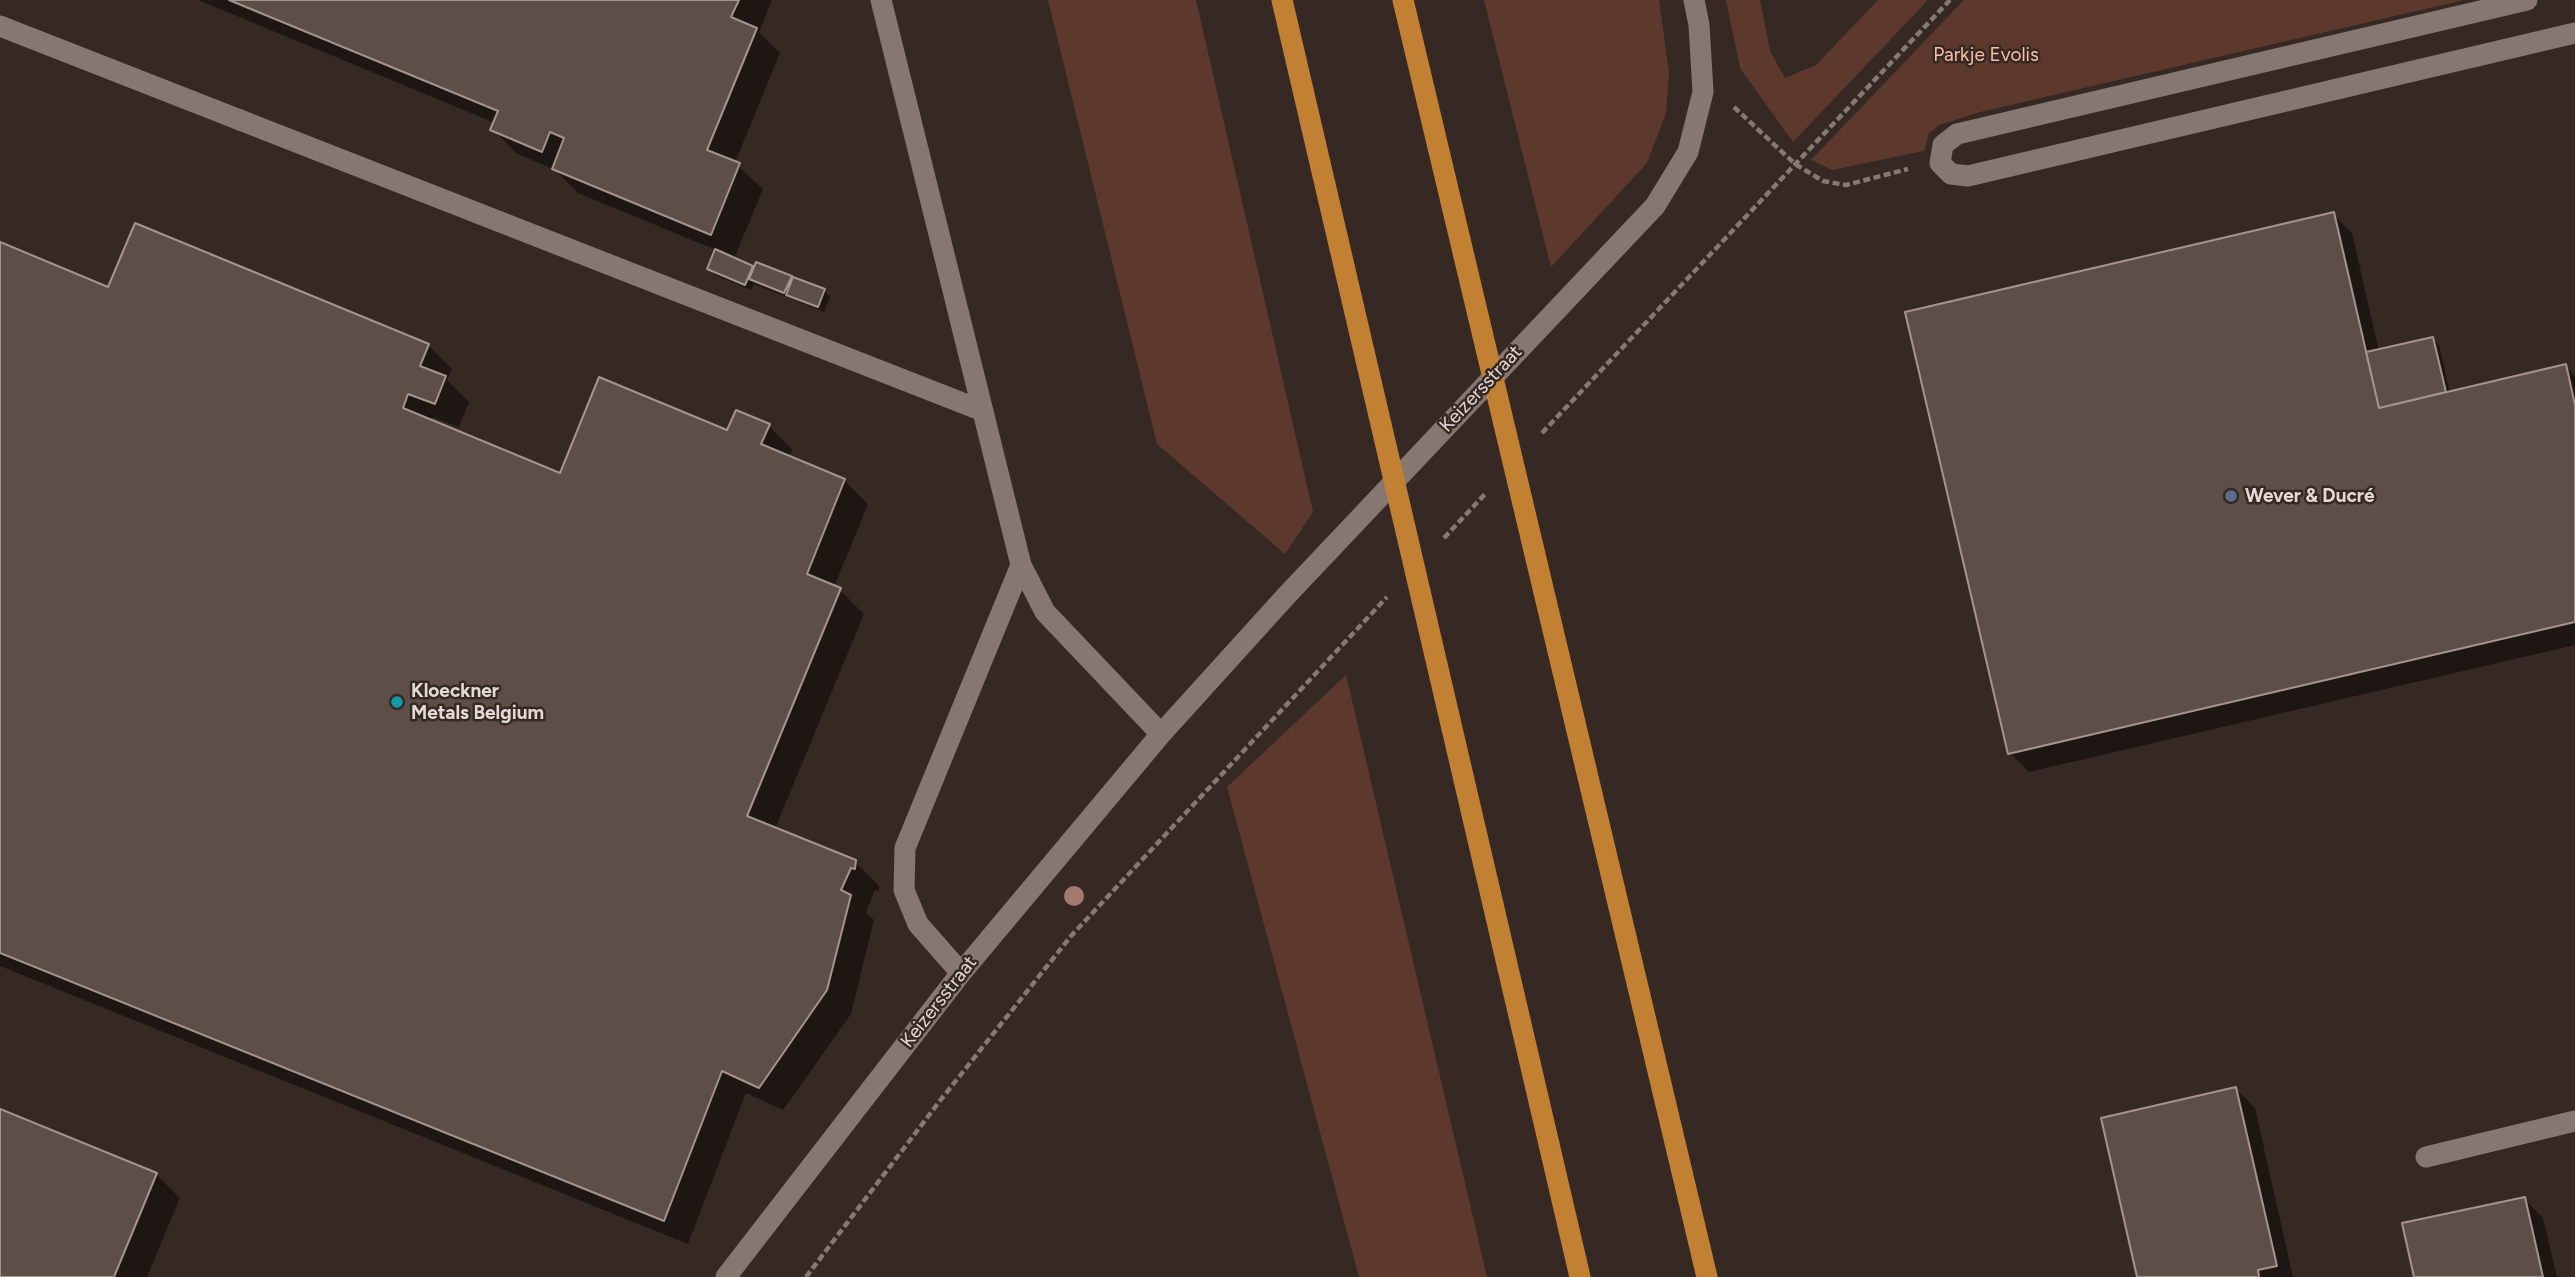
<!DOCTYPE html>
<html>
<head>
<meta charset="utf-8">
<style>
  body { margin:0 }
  canvas { display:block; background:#362924 }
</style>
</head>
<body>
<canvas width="2575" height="1277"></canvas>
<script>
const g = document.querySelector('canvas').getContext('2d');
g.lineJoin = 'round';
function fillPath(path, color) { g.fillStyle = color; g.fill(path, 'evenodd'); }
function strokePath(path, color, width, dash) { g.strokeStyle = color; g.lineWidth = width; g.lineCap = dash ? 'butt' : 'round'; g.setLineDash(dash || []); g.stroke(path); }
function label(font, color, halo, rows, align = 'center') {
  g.font = font + ' Figtree,sans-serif'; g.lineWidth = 5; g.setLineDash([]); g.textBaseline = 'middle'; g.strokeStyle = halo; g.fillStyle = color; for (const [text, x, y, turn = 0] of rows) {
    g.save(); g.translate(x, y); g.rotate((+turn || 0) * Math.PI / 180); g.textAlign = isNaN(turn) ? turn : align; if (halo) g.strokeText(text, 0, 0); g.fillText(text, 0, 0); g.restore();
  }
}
fillPath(new Path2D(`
  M 1048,0 L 1196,0 L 1313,512 L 1285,554 L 1157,444 Z
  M 1484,0 L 1659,0 L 1669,73 L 1666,113 L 1647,163 L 1551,267 Z
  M 1726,0 L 1760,0 L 1770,51 L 1785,78 L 1816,65 L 1878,0 L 1928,0 L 1793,142 L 1740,68 Z
  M 1964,0 L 2464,0 L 1980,112 L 1939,125 L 1929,133 L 1924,151 L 1832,170 L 1811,160 Z
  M 1346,675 L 1487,1277 L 1359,1277 L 1227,787 Z`), '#5c392c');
fillPath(new Path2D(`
  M 198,0 L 772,0 L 759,32 L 780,53 L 735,163 L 763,189 L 734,259 L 824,290 L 830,297 L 824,312 L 754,284 L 751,290 L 715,275 L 709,269 L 716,250 L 578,193 L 555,170 L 516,153 L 493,129 L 495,123 Z
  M 2333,214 L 2352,233 L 2379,351 L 2433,339 L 2439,345 L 2450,393 L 2565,366 L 2575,376 L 2575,645 L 2029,772 L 2010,753 Z
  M 0,244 L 109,289 L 428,345 L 452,369 L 447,380 L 469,402 L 459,427 L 432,417 L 430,421 L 561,475 L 728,432 L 769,426 L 793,450 L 789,457 L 844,480 L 868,504 L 834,587 L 840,590 L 864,614 L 775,829 L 855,862 L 879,886 L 879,892 L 875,890 L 866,912 L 874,920 L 851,1014 L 783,1110 L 746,1093 L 688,1244 L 0,966 Z
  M 2236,1089 L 2255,1108 L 2293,1277 L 2139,1277 Z
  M 0,1110 L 156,1174 L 180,1198 L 147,1277 L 0,1277 Z
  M 2524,1199 L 2543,1218 L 2557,1277 L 2415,1277 Z`), '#0007');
const building = new Path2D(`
  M 229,0 L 739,0 L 731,17 L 757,28 L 707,150 L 740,163 L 711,235 L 552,169 L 564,138 L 550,132 L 542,152 L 490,130 L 498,111 Z
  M 2334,212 L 2379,408 L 2566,364 L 2575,405 L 2575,622 L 2008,754 L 1905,312 Z
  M 135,223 L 429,344 L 420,366 L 446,376 L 435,404 L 408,394 L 403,408 L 560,473 L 599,377 L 727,430 L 736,410 L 770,424 L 761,444 L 845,479 L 807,574 L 841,588 L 747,816 L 856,860 L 855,869 L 851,868 L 841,890 L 851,895 L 827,990 L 759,1088 L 722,1071 L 664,1221 L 0,953 L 0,242 L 108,287 Z
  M 715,249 L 753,266 L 745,285 L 707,269 Z
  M 756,262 L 792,276 L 784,293 L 749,279 Z
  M 793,277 L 825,289 L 818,307 L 786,295 Z
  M 2433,337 L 2446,392 L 2379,408 L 2366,352 Z
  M 2236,1087 L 2277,1266 L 2258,1270 L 2259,1277 L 2137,1277 L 2101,1118 Z
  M 0,1109 L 157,1173 L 114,1277 L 0,1277 Z
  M 2525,1197 L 2543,1277 L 2414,1277 L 2402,1223 Z`);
fillPath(building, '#5d4e48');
strokePath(building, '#a5948e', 2);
strokePath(new Path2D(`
  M 1734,107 L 1795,164 L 1823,181 L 1846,185 L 1908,169
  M 1542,433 L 1950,0
  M 1444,538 L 1486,493
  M 806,1277 L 939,1102 L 1071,936 L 1387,597`), '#847975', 4.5, [7, 3.5]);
strokePath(new Path2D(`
  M 881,0 L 1021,565 L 1045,612 L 1161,734
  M 2527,0 L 1957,134 L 1943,145 L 1940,163 L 1951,174 L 1968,176 L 2575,33
  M 0,26 L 983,411
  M 961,973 L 918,924 L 904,890 L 905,848 L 1021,565
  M 2426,1157 L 2575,1121
  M 726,1277 L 961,973 L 1161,734 L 1287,595 L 1655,206 L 1688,152 L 1703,92 L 1699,25 L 1694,0`), '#877771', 21);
strokePath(new Path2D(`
  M 1282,0 L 1580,1277
  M 1403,0 L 1707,1277`), '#c28033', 21);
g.fillStyle = '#a27a6c';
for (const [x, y] of [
  [1074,896]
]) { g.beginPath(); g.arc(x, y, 10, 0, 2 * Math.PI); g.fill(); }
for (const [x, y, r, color] of [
  [2231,496,7,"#5c6f8a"],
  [397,702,7,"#0f9aa8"]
]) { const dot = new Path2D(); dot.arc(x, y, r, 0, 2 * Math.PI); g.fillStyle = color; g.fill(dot); strokePath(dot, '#362924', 2.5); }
label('19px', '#fabda6', '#362924', [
  ["Parkje Evolis",1986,55]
]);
label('19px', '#e3dad6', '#362924', [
  ["Keizersstraat",1481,389,-47],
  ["Keizersstraat",939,1002,-52]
]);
label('bold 19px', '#e3dad6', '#362924', [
  ["Wever & Ducré",2245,496],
  ["Kloeckner",411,691],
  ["Metals Belgium",411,713]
], 'left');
</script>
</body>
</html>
